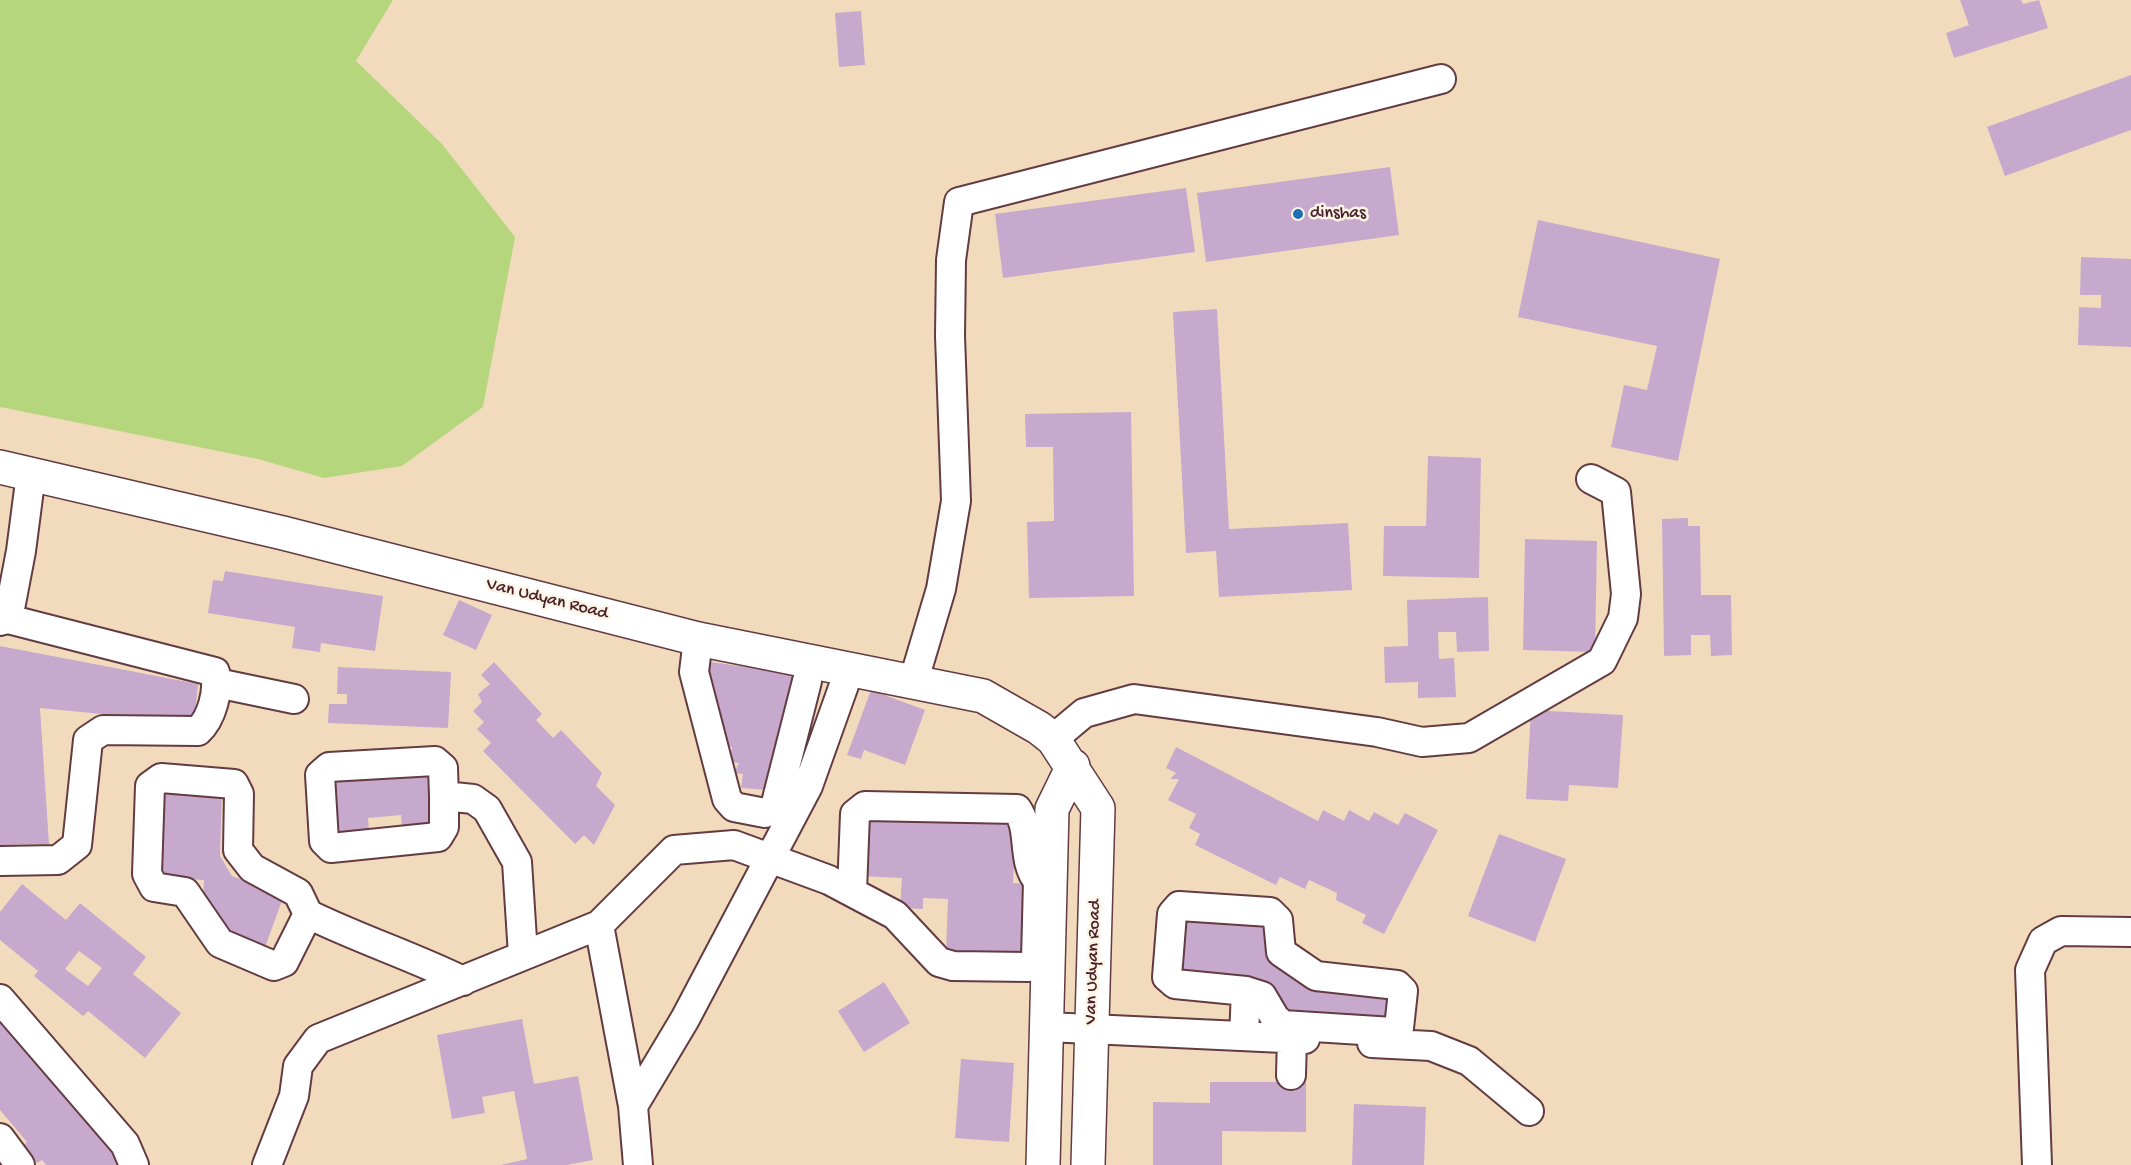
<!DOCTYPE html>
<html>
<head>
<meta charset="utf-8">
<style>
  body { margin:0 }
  canvas { display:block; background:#f2dbbc }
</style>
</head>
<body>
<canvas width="2131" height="1165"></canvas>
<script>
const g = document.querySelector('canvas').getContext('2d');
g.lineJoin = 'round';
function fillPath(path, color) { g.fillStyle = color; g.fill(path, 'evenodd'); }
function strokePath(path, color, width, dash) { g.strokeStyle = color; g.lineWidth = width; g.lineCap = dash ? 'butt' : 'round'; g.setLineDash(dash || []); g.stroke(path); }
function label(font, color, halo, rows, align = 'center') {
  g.font = font + ' "Gochi Hand",sans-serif'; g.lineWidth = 5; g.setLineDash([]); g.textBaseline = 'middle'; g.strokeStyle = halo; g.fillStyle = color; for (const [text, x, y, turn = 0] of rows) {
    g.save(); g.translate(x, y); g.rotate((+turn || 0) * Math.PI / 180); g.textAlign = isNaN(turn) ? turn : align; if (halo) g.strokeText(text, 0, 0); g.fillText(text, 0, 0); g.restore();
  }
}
fillPath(new Path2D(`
  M 0,0 L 393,0 L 356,61 L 442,144 L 515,237 L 483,407 L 402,466 L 324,478 L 258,459 L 0,407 Z`), '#b6d67d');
fillPath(new Path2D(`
  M 1960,0 L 2021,0 L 2023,4 L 2039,0 L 2048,28 L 1954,58 L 1946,33 L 1969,25 Z
  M 861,11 L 865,65 L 839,67 L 835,13 Z
  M 2131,75 L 2131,130 L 2005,176 L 1987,127 Z
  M 1390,167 L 1399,235 L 1206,262 L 1197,193 Z
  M 1186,188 L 1195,252 L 1003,278 L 995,214 Z
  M 1538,220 L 1720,259 L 1678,461 L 1611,447 L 1624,385 L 1647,390 L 1657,346 L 1518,317 Z
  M 2081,257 L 2131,259 L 2131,347 L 2078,345 L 2079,307 L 2101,308 L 2101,295 L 2080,295 Z
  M 1217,309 L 1229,529 L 1348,523 L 1352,590 L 1219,597 L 1216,551 L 1186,553 L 1173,312 Z
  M 1131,412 L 1134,596 L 1029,598 L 1027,522 L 1054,521 L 1053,447 L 1026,447 L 1025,414 Z
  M 1428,456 L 1481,458 L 1479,578 L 1383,576 L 1384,526 L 1426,526 Z
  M 1688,518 L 1688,526 L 1700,526 L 1701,595 L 1731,595 L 1732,655 L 1711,656 L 1710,635 L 1691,635 L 1691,655 L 1664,656 L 1662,519 Z
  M 1525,539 L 1597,541 L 1595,652 L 1523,650 Z
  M 225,571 L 383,596 L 375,651 L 321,643 L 320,652 L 292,648 L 295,627 L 208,613 L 213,580 L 223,581 Z
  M 1488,597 L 1489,651 L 1457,652 L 1456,632 L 1438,632 L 1439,659 L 1454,658 L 1456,697 L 1418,698 L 1418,682 L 1385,683 L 1384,647 L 1408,646 L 1407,600 Z
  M 459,600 L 492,615 L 476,650 L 443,635 Z
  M 0,646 L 198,684 L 194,723 L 40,708 L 49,844 L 0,845 Z
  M 704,661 L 802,675 L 768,790 L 741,788 L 743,774 L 734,773 L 739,763 L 730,762 L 732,747 L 719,745 L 723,720 L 715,719 L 708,702 L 712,676 L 701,674 Z
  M 494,662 L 542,714 L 536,720 L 553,738 L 561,730 L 602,773 L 596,786 L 615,805 L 594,845 L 584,835 L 575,844 L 483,751 L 491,743 L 477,729 L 484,722 L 473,711 L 482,702 L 478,694 L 490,684 L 481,675 Z
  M 338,667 L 451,672 L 448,728 L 328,723 L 329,704 L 347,704 L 347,694 L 337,694 Z
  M 871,690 L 925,710 L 905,765 L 864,750 L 861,759 L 847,755 Z
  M 1531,710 L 1623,715 L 1618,788 L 1569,785 L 1568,801 L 1526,799 Z
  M 1176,747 L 1318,821 L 1323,810 L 1344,821 L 1349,810 L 1369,821 L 1374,812 L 1398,825 L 1405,813 L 1438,830 L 1384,934 L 1362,923 L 1366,915 L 1336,900 L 1337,893 L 1309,880 L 1305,889 L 1280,877 L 1276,885 L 1195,845 L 1200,834 L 1189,828 L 1196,814 L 1168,800 L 1179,779 L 1170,779 L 1176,773 L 1166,768 Z
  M 434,767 L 438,826 L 402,828 L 401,815 L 368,818 L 369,833 L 333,836 L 329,775 Z
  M 159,789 L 222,791 L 220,856 L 232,876 L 284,895 L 264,950 L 228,937 L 203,905 L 204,880 L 155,877 Z
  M 867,812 L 1016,818 L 1013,883 L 1031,884 L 1028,956 L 946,952 L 948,899 L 923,898 L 923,909 L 900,908 L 902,878 L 859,876 Z
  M 1499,834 L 1566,859 L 1535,942 L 1468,916 Z
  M 22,884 L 66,920 L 80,903 L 146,957 L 133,974 L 181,1013 L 145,1058 L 88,1011 L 83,1016 L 34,976 L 38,971 L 0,940 L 0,912 ZM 79,951 L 102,968 L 88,986 L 65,969 Z
  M 1179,911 L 1273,920 L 1271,964 L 1393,990 L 1391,1025 L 1284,1018 L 1283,1000 L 1271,998 L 1272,986 L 1175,974 Z
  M 884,982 L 910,1023 L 864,1052 L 838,1011 Z
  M 0,1012 L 123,1159 L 116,1165 L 46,1165 L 42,1160 L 37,1163 L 22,1146 L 27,1142 L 0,1110 Z
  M 522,1019 L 534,1084 L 578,1076 L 593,1160 L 567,1165 L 501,1165 L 527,1159 L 514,1091 L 482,1097 L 485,1113 L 452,1119 L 437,1035 Z
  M 961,1059 L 1014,1063 L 1009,1142 L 955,1138 Z
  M 1210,1082 L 1306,1082 L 1306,1132 L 1222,1131 L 1222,1165 L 1153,1165 L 1153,1102 L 1210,1103 Z
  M 1354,1104 L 1426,1107 L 1424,1165 L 1352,1165 Z`), '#c7a9ce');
const minor = new Path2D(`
  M 8,619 L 21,551 L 31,474
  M 0,621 L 8,619 L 215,672 C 219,691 212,718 198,731 L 103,730 L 88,740 L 77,845 L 58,860 L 0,861
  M 698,639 L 694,672 L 727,799 L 734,807 L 765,813 L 775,807 L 807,681
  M 217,683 L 294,699
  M 913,683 L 941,589 L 956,501 L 950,336 L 951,260 L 959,202 L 1441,79
  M 1053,739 L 1084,713 L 1134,699 L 1377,732 L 1422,742 L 1469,738 L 1602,661 L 1623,618 L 1626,594 L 1616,492 L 1591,479
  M 444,796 L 444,827 L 438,837 L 331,848 L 324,841 L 320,775 L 329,767 L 435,761 L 443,768 L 444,796 L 473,799 L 487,809 L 517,862 L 523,955
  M 308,914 L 284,962 L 274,966 L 220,943 L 185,892 L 154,887 L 147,874 L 150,786 L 161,778 L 234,784 L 239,794 L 238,850 L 252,868 L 298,893 L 308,914 C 359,939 412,956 463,981
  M 599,925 L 674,850 L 734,845 L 829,880 L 895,915 L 939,962 L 953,966 L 1028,967 L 1036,959 L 1038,881 C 1021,861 1032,830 1017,809 L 865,806 L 855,814 L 852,891
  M 0,999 L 125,1144 L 134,1165
  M 1047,1027 L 1305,1039
  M 1244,1036 L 1246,991 L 1175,984 L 1167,977 L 1172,914 L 1179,906 L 1270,912 L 1278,920 L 1281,952 L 1316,976 L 1397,985 L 1403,991 L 1399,1028 L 1393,1032 L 1283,1025 L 1275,1018 L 1262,996 L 1246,991
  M 1372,1043 L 1431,1046 L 1469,1061 L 1529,1111
  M 1291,1075 L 1292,1038
  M 633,1106 L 685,1019 L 808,786 L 849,671
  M 0,1138 L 20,1165
  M 267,1165 L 294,1096 L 298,1066 L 318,1039 L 599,925 L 633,1106 L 638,1165
  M 2037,1165 L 2030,970 L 2043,941 L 2061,931 L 2131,932`);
const tertiary = new Path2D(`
  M 0,467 L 283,533 L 698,639 L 983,696 L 1039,728 L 1053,739 L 1098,808 L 1088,1165
  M 1043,1165 L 1052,809 L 1073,766`);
strokePath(minor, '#633b41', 32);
strokePath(tertiary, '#633b41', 36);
strokePath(minor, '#fff', 28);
strokePath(tertiary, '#fff', 33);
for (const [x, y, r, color] of [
  [1298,214,6,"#1f6fb2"]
]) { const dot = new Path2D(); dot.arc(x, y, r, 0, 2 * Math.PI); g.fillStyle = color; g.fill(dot); strokePath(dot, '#fcf5e5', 2); }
label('18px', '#4a1f2b', '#fcf5e5', [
  ["dinshas",1310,214]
], 'left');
label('18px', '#4a1f2b', '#fcf5e5', [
  ["Van Udyan Road",547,600,14],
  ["Van Udyan Road",1094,962,-88]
]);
</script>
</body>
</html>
